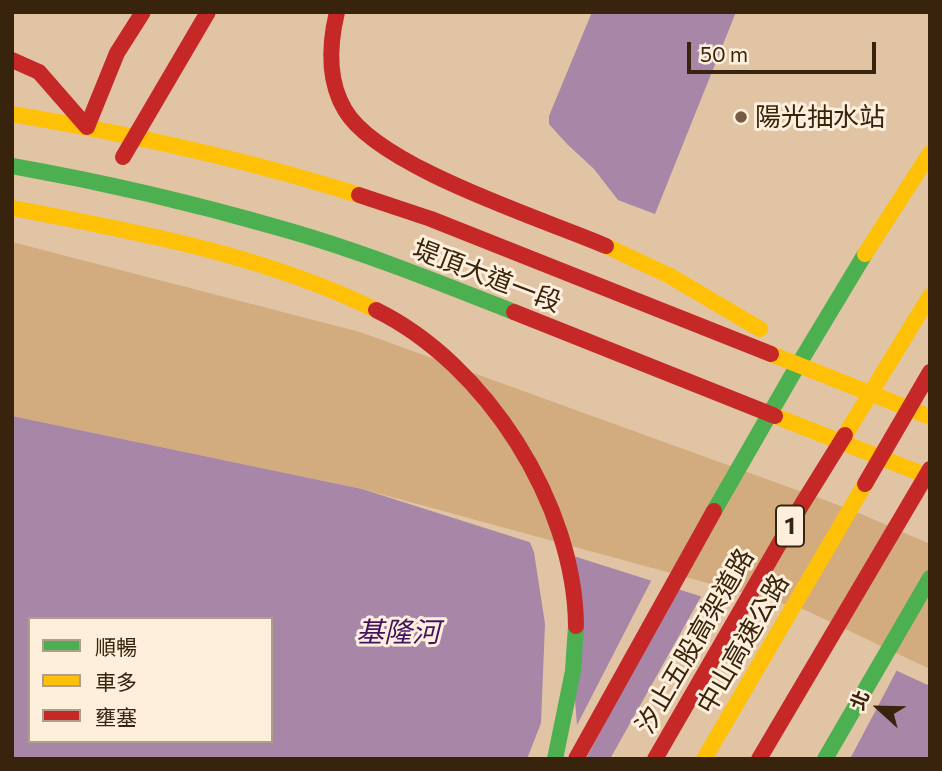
<!DOCTYPE html>
<html>
<head>
<meta charset="utf-8">
<style>
  body { margin:0 }
  #map { position:relative; width:942px; height:771px; overflow:hidden; background:#e0c4a4; font-family:Commissioner,"Noto Sans TC",sans-serif }
  canvas { display:block }
  .frame { position:absolute; inset:0; border:14px solid #38240c; pointer-events:none }
  .legend { position:absolute; left:28px; top:617px; width:245px; height:126px; box-sizing:border-box; background:#feefdd; border:2px solid #af9e89; margin:0; padding:9px 12px; list-style:none; font-size:21px; color:#38240c }
  .legend li { display:flex; align-items:center; gap:14px; height:35px }
  .legend b { width:35px; border:2px solid #af9e89 }
  .north { position:absolute; left:844px; top:673px; width:70px; height:70px; -webkit-text-stroke:5px #feefdd; paint-order:stroke; rotate:292deg; font-size:19px; font-weight:700; line-height:28px; text-align:center; color:#38240c }
  .north::after { content:''; display:block; margin:auto; width:24px; height:32px; background:#38240c; clip-path:polygon(50% 0,100% 100%,50% 72%,0 100%) }
  .scale { position:absolute; left:687px; top:42px; width:189px; height:32px; box-sizing:border-box; border:4px solid #38240c; border-top:0; padding-left:9px; font-size:21px; line-height:24px; white-space:nowrap; color:#38240c; -webkit-text-stroke:5px #feefdd; paint-order:stroke }
</style>
</head>
<body>
<div id="map">
<canvas width="942" height="771"></canvas>
<div class="frame"></div>
<ul class="legend">
<li><b style="height:9px;background:#4caf50"></b>順暢</li>
<li><b style="height:9px;background:#ffc107"></b>車多</li>
<li><b style="height:9px;background:#c62828"></b>壅塞</li>
</ul>
<div class="north">北</div>
<div class="scale">50 m</div>
</div>
<script>
const g = document.querySelector('canvas').getContext('2d');
g.lineJoin = 'round';
function fillPath(path, color) { g.fillStyle = color; g.fill(path, 'evenodd'); }
function strokePath(path, color, width, dash) { g.strokeStyle = color; g.lineWidth = width; g.lineCap = dash ? 'butt' : 'round'; g.setLineDash(dash || []); g.stroke(path); }
function label(font, color, halo, rows, align = 'center') {
  g.font = font + ' Commissioner,"Noto Sans TC",sans-serif'; g.lineWidth = 6; g.setLineDash([]); g.textBaseline = 'middle'; g.strokeStyle = halo; g.fillStyle = color; for (const [text, x, y, turn = 0] of rows) {
    g.save(); g.translate(x, y); g.rotate((+turn || 0) * Math.PI / 180); g.textAlign = isNaN(turn) ? turn : align; if (halo) g.strokeText(text, 0, 0); g.fillText(text, 0, 0); g.restore();
  }
}
fillPath(new Path2D(`
  M 12,242 L 360,332 L 852,510 L 930,544 L 930,669 L 803,609 L 362,489 L 12,416 Z`), '#d2ac7f');
fillPath(new Path2D(`
  M 592,12 L 736,12 L 655,214 L 618,200 L 594,169 L 567,144 L 549,124 L 549,116 Z
  M 12,416 L 362,489 L 810,631 L 930,686 L 930,759 L 12,759 ZM 30,619 L 271,619 L 271,741 L 30,741 Z`), '#a786a7');
fillPath(new Path2D(`
  M 528,538 L 563,549 L 577,725 L 653,577 L 677,585 L 586,759 L 527,759 L 541,723 L 545,624 L 534,552 Z
  M 703,593 L 812,627 L 898,668 L 850,759 L 610,759 Z`), '#e0c4a4');
strokePath(new Path2D(`
  M 12,166 C 103,182 193,203 283,229 C 361,251 438,282 514,312
  M 714,511 L 791,377 L 865,254
  M 555,759 L 573,671 L 576,626
  M 825,759 L 930,578`), '#4caf50', 16);
strokePath(new Path2D(`
  M 12,114 C 130,134 245,159 359,195
  M 12,208 C 136,232 262,254 376,310
  M 606,246 L 670,276 L 760,329
  M 865,254 L 930,153
  M 771,354 L 930,417
  M 775,416 L 930,477
  M 845,435 L 930,296
  M 704,759 L 865,484`), '#ffc107', 16);
strokePath(new Path2D(`
  M 337,12 C 329,45 327,80 345,110 C 378,167 543,219 606,246
  M 12,60 L 39,72 L 87,127 L 117,53 L 143,12
  M 123,157 L 208,12
  M 359,195 L 431,219 L 771,354
  M 376,310 C 486,364 575,504 576,626
  M 514,312 L 775,416
  M 865,484 L 930,372
  M 576,759 L 714,511
  M 655,759 L 801,506 L 845,435
  M 759,759 L 930,469`), '#c62828', 16);
for (const [x, y, r, color] of [
  [741,117,7,"#735c41"]
]) { const dot = new Path2D(); dot.arc(x, y, r, 0, 2 * Math.PI); g.fillStyle = color; g.fill(dot); strokePath(dot, '#feefdd', 2.5); }
for (const [x, y, w] of [
  [790,526,28]
]) { const box = new Path2D(); box.roundRect(x - w / 2, y - 20.5, w, 41, 5); g.fillStyle = '#feefdd'; g.fill(box); strokePath(box, '#38240c', 2); }
label('bold 24px', '#38240c', null, [
  ["1",790,526]
]);
label('26px', '#38240c', '#feefdd', [
  ["陽光抽水站",755,117]
], 'left');
label('26px', '#38240c', '#feefdd', [
  ["堤頂大道一段",487,276,21],
  ["汐止五股高架道路",695,641,-60],
  ["中山高速公路",743,644,-60]
]);
label('italic 28px', '#441360', '#feefdd', [
  ["基隆河",398,633]
]);
</script>
</body>
</html>
